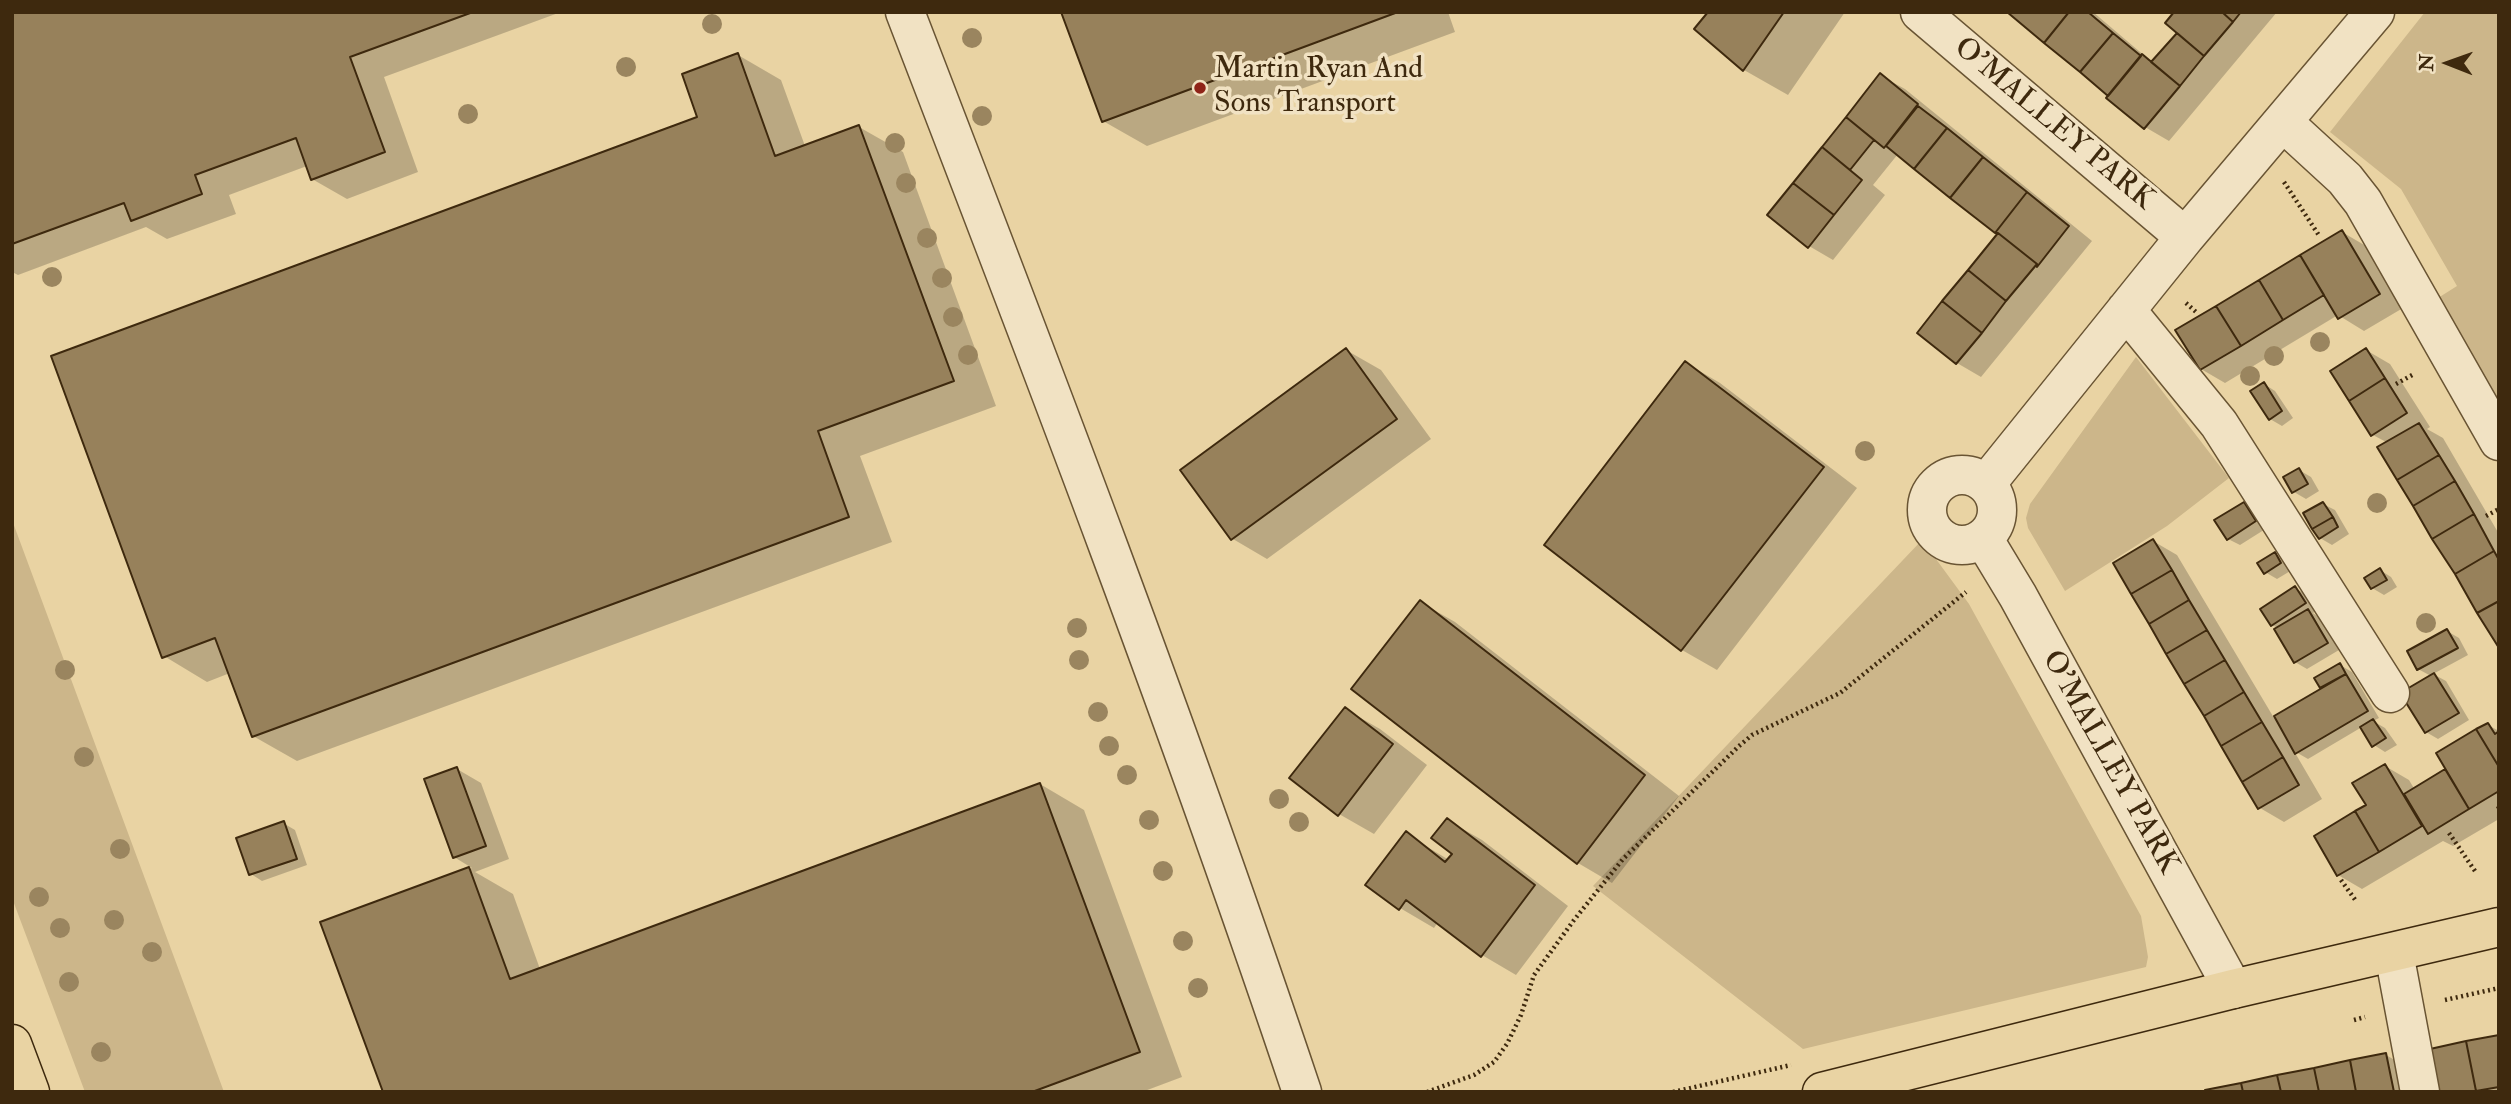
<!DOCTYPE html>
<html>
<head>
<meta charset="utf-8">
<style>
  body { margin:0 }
  #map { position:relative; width:2511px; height:1104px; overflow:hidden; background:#e9d3a3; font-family:"IM FELL Double Pica",serif }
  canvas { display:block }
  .frame { position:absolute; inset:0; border:14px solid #3e290e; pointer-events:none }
  .north { position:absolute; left:2413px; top:28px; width:70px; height:70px; -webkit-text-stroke:5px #f1e2c3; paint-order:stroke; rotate:271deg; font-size:19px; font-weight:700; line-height:28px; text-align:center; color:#3e290e }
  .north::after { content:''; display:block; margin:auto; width:24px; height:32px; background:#3e290e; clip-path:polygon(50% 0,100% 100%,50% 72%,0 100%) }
</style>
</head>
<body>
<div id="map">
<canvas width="2511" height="1104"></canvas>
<div class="frame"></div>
<div class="north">N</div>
</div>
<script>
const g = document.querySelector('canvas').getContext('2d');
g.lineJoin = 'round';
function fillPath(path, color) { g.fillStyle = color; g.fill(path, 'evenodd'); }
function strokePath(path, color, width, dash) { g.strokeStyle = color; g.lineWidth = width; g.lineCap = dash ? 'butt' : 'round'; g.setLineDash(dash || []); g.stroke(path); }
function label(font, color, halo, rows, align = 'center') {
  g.font = font + ' "IM FELL Double Pica",serif'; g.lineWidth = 7; g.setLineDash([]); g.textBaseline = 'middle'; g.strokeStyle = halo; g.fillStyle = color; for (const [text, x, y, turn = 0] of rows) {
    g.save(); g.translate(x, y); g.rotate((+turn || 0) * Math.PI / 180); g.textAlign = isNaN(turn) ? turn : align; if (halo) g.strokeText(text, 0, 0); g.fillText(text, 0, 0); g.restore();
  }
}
fillPath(new Path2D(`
  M 2425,12 L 2499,12 L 2499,403 L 2438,298 L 2457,286 L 2401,189 L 2330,132 Z
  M 2136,357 L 2229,478 L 2167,526 L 2065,591 L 2028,528 L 2026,518 L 2030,504 Z
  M 12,520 L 224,1092 L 85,1092 L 12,898 Z
  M 1922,540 L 1969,604 L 2141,916 L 2148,957 L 2146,967 L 1803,1049 L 1593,886 Z`), '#ccb68a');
fillPath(new Path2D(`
  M 12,12 L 561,12 L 384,77 L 418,172 L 347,199 L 312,179 L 307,166 L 229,195 L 236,214 L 167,239 L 146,227 L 18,275 L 12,272 Z
  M 1063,12 L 1448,12 L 1455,32 L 1147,146 L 1103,121 Z
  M 1710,12 L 1845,12 L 1788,95 L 1744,70 L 1696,29 Z
  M 2009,12 L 2093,12 L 2153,63 L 2179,33 L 2176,12 L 2277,12 L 2169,141 L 2145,127 Z
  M 738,55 L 781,80 L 805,146 L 859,127 L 903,152 L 996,406 L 860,456 L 892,542 L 297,761 L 253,736 L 230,673 L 207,682 L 164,656 L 700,118 Z
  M 1881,76 L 1905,89 L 2092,241 L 1981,377 L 1957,363 L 1919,333 L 1999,234 L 1898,154 L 1873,185 L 1885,195 L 1833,260 L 1809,246 L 1770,215 Z
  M 2342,232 L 2366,246 L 2403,308 L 2364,331 L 2338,315 L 2225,383 L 2201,369 Z
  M 1346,350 L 1381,370 L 1431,439 L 1267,559 L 1233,539 Z
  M 2366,350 L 2390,364 L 2430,427 L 2427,429 L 2443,438 L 2499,534 L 2499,644 L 2388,443 L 2373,435 Z
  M 1686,363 L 1720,383 L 1857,488 L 1717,670 L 1682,650 L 1546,544 Z
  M 2264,384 L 2275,391 L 2293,418 L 2282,426 L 2270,419 Z
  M 2299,470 L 2311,477 L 2319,491 L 2306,499 L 2294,492 Z
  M 2244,504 L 2256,510 L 2267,528 L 2240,545 L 2228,539 Z
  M 2323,504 L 2335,510 L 2349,534 L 2332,545 L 2320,538 Z
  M 2153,541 L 2177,555 L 2274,718 L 2323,689 L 2317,679 L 2340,665 L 2352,672 L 2379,718 L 2373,721 L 2385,728 L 2397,745 L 2385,752 L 2374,745 L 2362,727 L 2308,759 L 2294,751 L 2322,799 L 2284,822 L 2260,808 L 2115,563 Z
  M 2275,554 L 2287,560 L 2292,570 L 2277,579 L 2265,572 Z
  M 2380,570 L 2391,577 L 2397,587 L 2384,595 L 2372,588 Z
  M 2295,588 L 2307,595 L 2317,610 L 2313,613 L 2320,618 L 2339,650 L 2307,669 L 2295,662 L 2278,628 L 2272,625 Z
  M 1420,602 L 1455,622 L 1679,796 L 1612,883 L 1578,863 Z
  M 2447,631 L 2459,638 L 2468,655 L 2433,674 L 2446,681 L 2469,720 L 2438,739 L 2426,732 L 2431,676 L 2418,669 Z
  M 1345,709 L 1380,729 L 1427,765 L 1374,834 L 1339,814 Z
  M 2488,725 L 2499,731 L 2499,819 L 2453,846 L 2443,841 L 2362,889 L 2338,875 L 2385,766 L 2409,780 L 2415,790 L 2448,770 Z
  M 457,769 L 481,783 L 509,859 L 475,872 L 513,894 L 540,969 L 1040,784 L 1084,810 L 1182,1077 L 1142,1092 L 385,1092 L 323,923 L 472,868 L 454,857 Z
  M 1447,820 L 1482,840 L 1568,906 L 1516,975 L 1482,955 L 1438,922 L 1434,928 L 1400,908 L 1406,834 L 1449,860 L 1454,853 Z
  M 283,823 L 295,830 L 307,865 L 262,881 L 251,874 Z
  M 2499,1036 L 2499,1092 L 2440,1092 Z
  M 2386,1055 L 2410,1069 L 2414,1092 L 2207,1092 Z`), '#0003');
const building = new Path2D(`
  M 12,12 L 473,12 L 350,57 L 385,152 L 311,180 L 296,138 L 195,175 L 202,194 L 131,221 L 124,203 L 12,244 Z
  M 1061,12 L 1398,12 L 1102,122 Z
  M 1708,12 L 1784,12 L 1743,71 L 1694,29 Z
  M 2007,12 L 2069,12 L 2044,43 Z
  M 2069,12 L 2088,12 L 2113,33 L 2080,72 L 2044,43 Z
  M 2174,12 L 2222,12 L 2233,22 L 2204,56 L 2165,23 Z
  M 2222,12 L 2241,12 L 2233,22 Z
  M 2113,33 L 2141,56 L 2108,96 L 2080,72 Z
  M 2177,33 L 2204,56 L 2180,86 L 2151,62 Z
  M 738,53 L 775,156 L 859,125 L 954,381 L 818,431 L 849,517 L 252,737 L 215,638 L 162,658 L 51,356 L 697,117 L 682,74 Z
  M 2142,54 L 2180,86 L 2144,129 L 2106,98 Z
  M 1880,73 L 1918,104 L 1884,148 L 1846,117 Z
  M 1918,106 L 1947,128 L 1914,169 L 1886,146 Z
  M 1846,117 L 1874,140 L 1850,170 L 1822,147 Z
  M 1947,128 L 1983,157 L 1950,198 L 1914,169 Z
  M 1822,147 L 1862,180 L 1834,215 L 1793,183 Z
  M 1983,157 L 2027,192 L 1995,233 L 1950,198 Z
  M 1793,183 L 1834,215 L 1808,248 L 1767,215 Z
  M 2027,192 L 2069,226 L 2037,267 L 2037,264 L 1998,233 L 1995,233 Z
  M 2342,230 L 2380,294 L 2338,319 L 2300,255 Z
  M 1998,233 L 2037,264 L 2006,301 L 1968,270 Z
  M 2300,255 L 2324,295 L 2283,320 L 2259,280 Z
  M 1968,270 L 2006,301 L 1982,333 L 1942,301 Z
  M 2259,280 L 2283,320 L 2241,346 L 2216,306 Z
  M 1942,301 L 1982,333 L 1956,364 L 1917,333 Z
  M 2216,306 L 2241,346 L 2200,370 L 2175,330 Z
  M 1346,348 L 1397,419 L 1231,540 L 1180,470 Z
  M 2366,348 L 2385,378 L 2349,401 L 2330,371 Z
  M 1685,361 L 1824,467 L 1681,651 L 1544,545 Z
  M 2385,378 L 2407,413 L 2371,436 L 2349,401 Z
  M 2264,382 L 2282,411 L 2269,420 L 2250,391 Z
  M 2419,423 L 2439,455 L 2397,480 L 2377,447 Z
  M 2439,455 L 2455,481 L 2413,506 L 2397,480 Z
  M 2299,468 L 2308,484 L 2292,493 L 2283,477 Z
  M 2455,481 L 2474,514 L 2432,539 L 2413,506 Z
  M 2244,502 L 2256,521 L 2227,540 L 2214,520 Z
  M 2323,502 L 2333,517 L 2312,529 L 2303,513 Z
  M 2474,514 L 2494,551 L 2455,574 L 2432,539 Z
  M 2333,517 L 2338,527 L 2319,539 L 2312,529 Z
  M 2153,539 L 2172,570 L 2131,594 L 2113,563 Z
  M 2494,551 L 2499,560 L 2499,601 L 2477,613 L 2455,574 Z
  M 2275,552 L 2281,563 L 2264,574 L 2257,563 Z
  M 2380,568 L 2387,580 L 2371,589 L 2364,578 Z
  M 2172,570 L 2189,600 L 2149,624 L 2131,594 Z
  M 2295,586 L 2306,603 L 2271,626 L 2260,609 Z
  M 1420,600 L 1645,775 L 1577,864 L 1351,689 Z
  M 2189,600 L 2207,630 L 2166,654 L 2149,624 Z
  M 2499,601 L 2499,648 L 2477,613 Z
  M 2308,609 L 2328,643 L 2294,663 L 2274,629 Z
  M 2447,629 L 2458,648 L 2417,670 L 2407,651 Z
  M 2207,630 L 2225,660 L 2184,684 L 2166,654 Z
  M 2225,660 L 2244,692 L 2204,716 L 2184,684 Z
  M 2340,663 L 2346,674 L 2320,688 L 2314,678 Z
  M 2434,673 L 2459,713 L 2425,733 L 2400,693 Z
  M 2346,674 L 2368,711 L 2295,754 L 2274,716 Z
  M 2244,692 L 2262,722 L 2221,746 L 2204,716 Z
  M 1345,707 L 1393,744 L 1338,816 L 1289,778 Z
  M 2373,719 L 2386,738 L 2372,747 L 2360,727 Z
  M 2262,722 L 2283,757 L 2242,782 L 2221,746 Z
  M 2488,723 L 2495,734 L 2499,731 L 2499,767 L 2476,729 Z
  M 2476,729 L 2499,767 L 2499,791 L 2469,809 L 2436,753 Z
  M 2283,757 L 2299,785 L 2258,809 L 2242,782 Z
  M 2385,764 L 2422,826 L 2379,852 L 2355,811 L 2366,805 L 2352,783 Z
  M 457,767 L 486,846 L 453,858 L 424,779 Z
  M 2445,769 L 2469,809 L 2428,834 L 2404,794 Z
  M 1040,783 L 1140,1052 L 1032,1092 L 383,1092 L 320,922 L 469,867 L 510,979 Z
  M 2355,811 L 2379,852 L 2337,876 L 2314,836 Z
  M 1447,818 L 1535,885 L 1481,957 L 1406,900 L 1399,910 L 1365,885 L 1406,831 L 1445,862 L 1452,854 L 1431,838 Z
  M 284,821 L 297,859 L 249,875 L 236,838 Z
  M 2499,1035 L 2499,1087 L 2476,1091 L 2466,1041 Z
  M 2466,1041 L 2476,1091 L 2438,1092 L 2430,1049 Z
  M 2386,1053 L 2394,1092 L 2356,1092 L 2350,1060 Z
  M 2350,1060 L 2356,1092 L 2319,1092 L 2314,1068 Z
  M 2314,1068 L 2319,1092 L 2281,1092 L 2277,1075 Z
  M 2277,1075 L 2281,1092 L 2243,1092 L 2241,1083 Z
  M 2241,1083 L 2243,1092 L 2205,1092 L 2205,1090 Z`);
fillPath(building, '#97815b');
strokePath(building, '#3e290e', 2);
const minor = new Path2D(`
  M 905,12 C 1043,370 1180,728 1302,1092
  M 1920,12 L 2185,237
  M 2284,123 L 2345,179 L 2363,202 L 2499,441
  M 2126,310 L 2219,424 L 2390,693
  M1927 510a35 35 0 1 1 70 0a35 35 0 1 1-70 0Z
  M 1986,484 L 2185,237 L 2375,12
  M 1983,538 L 2018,596 L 2233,989
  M 2394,953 L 2420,1092`);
const major = new Path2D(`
  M 12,1044 L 30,1092
  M 1822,1092 L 2233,989 L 2499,927`);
strokePath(minor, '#695433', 41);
strokePath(major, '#3e290e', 41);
strokePath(new Path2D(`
  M 2284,182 L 2320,237
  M 2186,303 L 2196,312
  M 2396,384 L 2414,374
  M 2486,516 L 2499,509
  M 2498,806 L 2499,808
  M 2449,833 L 2475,871
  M 2341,880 L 2356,901
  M 2445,1000 L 2499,988
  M 2354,1020 L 2365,1017
  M 1427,1092 L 1474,1075 L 1494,1062 L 1507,1044 L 1521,1015 L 1534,975 L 1574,920 L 1623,859 L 1739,746 L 1752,735 L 1840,693 L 1966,592
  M 1673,1092 L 1791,1065`), '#3e290e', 4.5, [2, 3.5]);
strokePath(minor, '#f1e2c3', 38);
strokePath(major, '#e9d3a3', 38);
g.fillStyle = '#9a855f';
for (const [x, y] of [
  [712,24],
  [972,38],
  [626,67],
  [468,114],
  [982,116],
  [895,143],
  [906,183],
  [927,238],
  [52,277],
  [942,278],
  [953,317],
  [2320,342],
  [968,355],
  [2274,356],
  [2250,376],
  [1865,451],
  [2377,503],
  [2426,623],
  [1077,628],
  [1079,660],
  [65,670],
  [1098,712],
  [1109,746],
  [84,757],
  [1127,775],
  [1279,799],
  [1149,820],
  [1299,822],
  [120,849],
  [1163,871],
  [39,897],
  [114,920],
  [60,928],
  [1183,941],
  [152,952],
  [69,982],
  [1198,988],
  [101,1052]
]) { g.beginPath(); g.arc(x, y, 10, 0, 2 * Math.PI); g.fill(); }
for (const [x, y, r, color] of [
  [1200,88,7,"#8f2418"]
]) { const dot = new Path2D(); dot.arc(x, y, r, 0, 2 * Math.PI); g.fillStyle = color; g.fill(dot); strokePath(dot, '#f1e2c3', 2.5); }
label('30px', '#3e290e', '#f1e2c3', [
  ["Martin Ryan And",1214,71],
  ["Sons Transport",1214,105]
], 'left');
label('30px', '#3e290e', '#f1e2c3', [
  ["O'MALLEY PARK",2053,125,40],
  ["O'MALLEY PARK",2109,763,61]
]);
</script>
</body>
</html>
